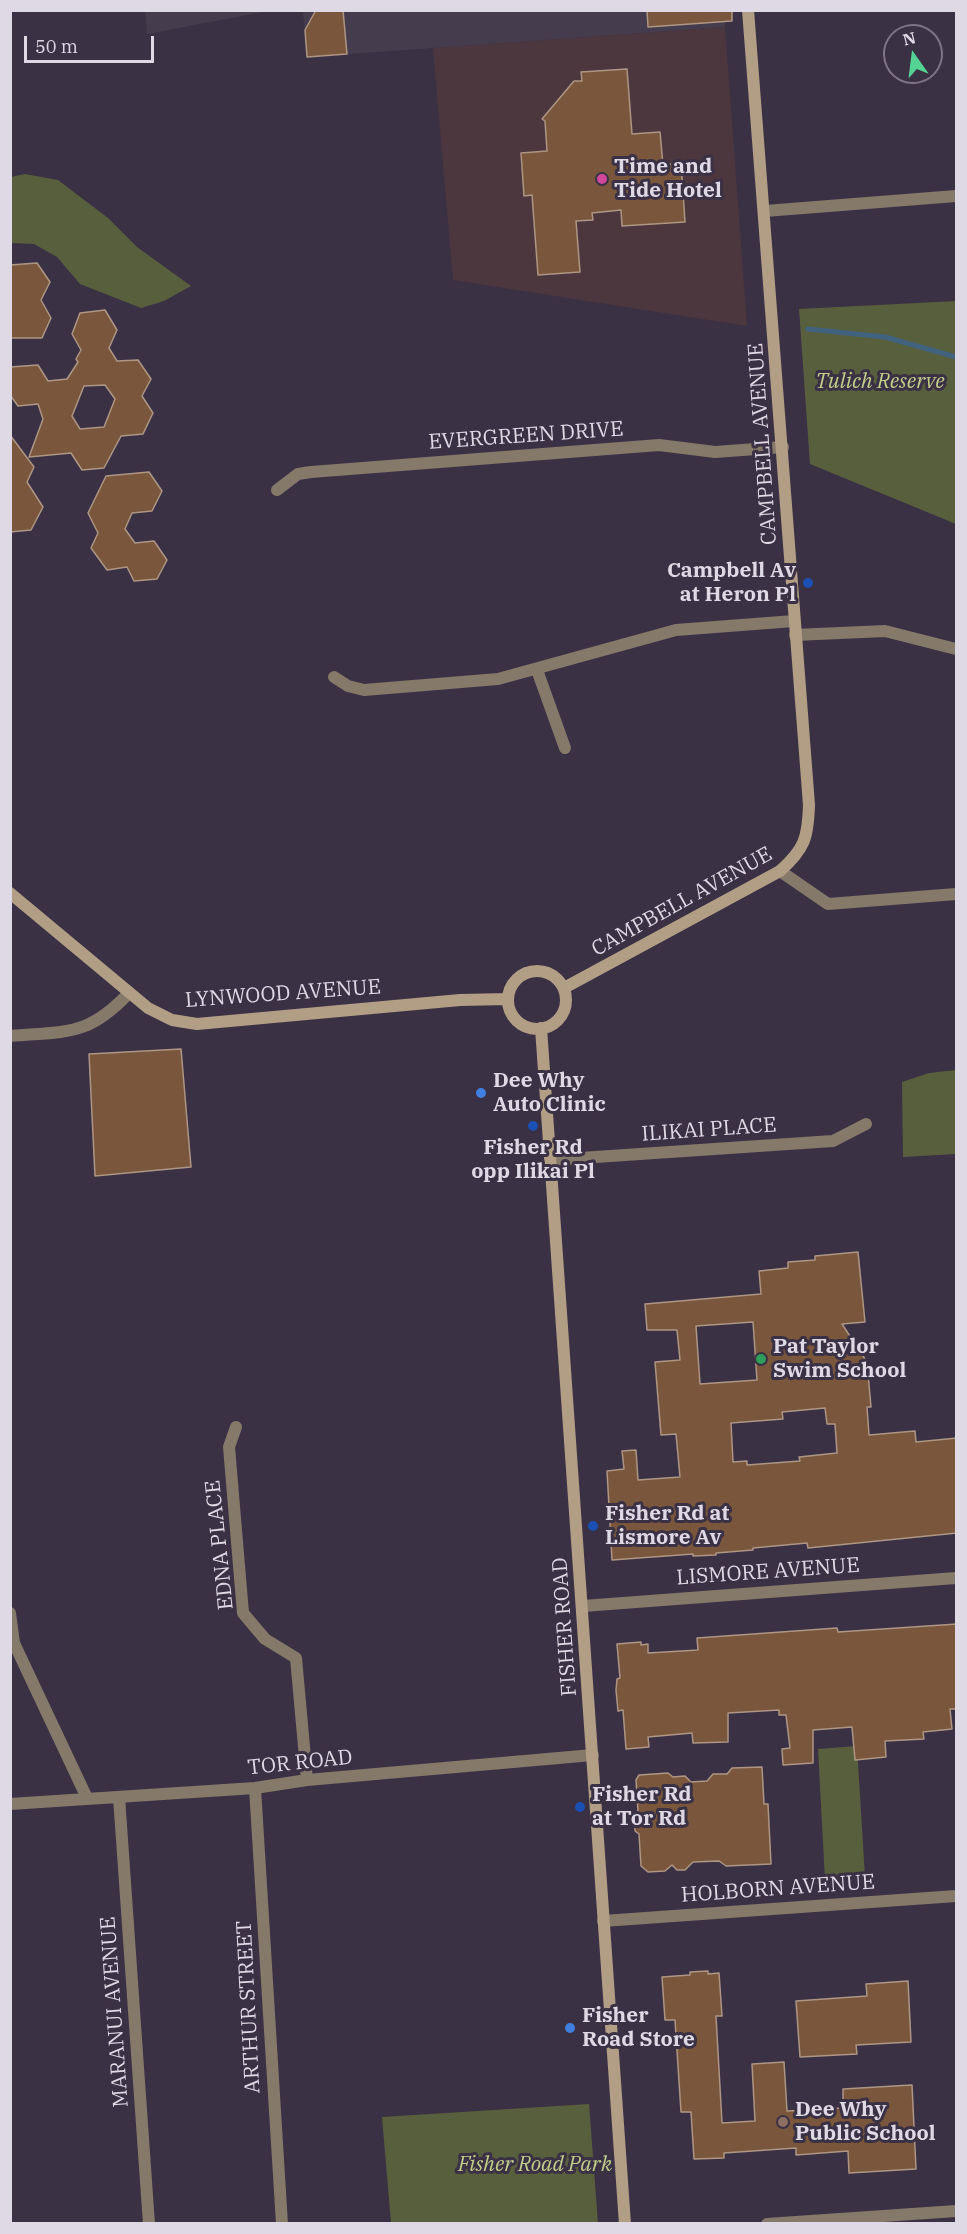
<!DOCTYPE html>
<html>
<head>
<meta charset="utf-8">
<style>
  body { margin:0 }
  #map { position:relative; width:967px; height:2234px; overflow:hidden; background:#3b3145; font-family:"IBM Plex Serif",serif }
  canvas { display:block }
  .frame { position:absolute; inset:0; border:12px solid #dfd9e6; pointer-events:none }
  .north { position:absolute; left:883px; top:24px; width:60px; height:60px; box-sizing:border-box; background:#3b3145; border:2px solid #7d7485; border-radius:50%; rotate:346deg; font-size:16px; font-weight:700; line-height:24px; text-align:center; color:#dfd9e6 }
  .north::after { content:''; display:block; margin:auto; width:21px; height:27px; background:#54d395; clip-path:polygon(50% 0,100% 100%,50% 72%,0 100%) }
  .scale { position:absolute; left:24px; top:36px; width:130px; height:27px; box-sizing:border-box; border:3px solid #dfd9e6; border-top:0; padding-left:8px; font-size:18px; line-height:21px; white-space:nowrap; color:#dfd9e6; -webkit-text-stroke:4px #3b3145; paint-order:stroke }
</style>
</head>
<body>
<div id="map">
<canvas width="967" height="2234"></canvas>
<div class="frame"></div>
<div class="north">N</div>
<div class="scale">50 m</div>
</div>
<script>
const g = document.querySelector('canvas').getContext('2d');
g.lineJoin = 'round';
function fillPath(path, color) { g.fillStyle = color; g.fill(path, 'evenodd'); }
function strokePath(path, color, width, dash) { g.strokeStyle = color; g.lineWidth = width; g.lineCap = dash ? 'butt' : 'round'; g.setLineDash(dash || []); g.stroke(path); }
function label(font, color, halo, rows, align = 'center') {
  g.font = font + ' "IBM Plex Serif",serif'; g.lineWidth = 6; g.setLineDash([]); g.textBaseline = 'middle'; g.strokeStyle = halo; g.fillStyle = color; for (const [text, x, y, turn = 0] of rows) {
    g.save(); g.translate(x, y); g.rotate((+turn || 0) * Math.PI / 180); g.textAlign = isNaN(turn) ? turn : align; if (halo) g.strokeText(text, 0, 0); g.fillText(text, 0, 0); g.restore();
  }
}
fillPath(new Path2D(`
  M 725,27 L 747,326 L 453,280 L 433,48 Z`), '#4b373d');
fillPath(new Path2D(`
  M 724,10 L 725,27 L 307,57 L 303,11 Z
  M 145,11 L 145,10 L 268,11 L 147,34 Z`), '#453d4d');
fillPath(new Path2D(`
  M 25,174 L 58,180 L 108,218 L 137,247 L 191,286 L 164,301 L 141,308 L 80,284 L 57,257 L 34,244 L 11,243 L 11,177 Z
  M 956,301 L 956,524 L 810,464 L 799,309 Z
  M 956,1070 L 956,1154 L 903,1157 L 902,1082 L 929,1073 Z
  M 857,1746 L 865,1877 L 825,1880 L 818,1749 Z
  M 589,2104 L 598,2223 L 391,2223 L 382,2117 Z`), '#585f3c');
strokePath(new Path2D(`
  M 808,329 L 885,337 L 956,357`), '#426380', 5);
const building = new Path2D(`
  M 316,10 L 343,10 L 347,54 L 307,57 L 305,30 Z
  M 647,10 L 732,10 L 732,21 L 648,27 Z
  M 627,69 L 632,134 L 660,132 L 663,165 L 681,163 L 685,222 L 622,226 L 621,210 L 592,213 L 593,220 L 576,221 L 580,272 L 538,275 L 532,195 L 524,196 L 521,153 L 547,151 L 545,121 L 542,119 L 574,81 L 582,81 L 581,72 Z
  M 37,263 L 50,282 L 41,300 L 51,318 L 42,338 L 10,338 L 10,265 Z
  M 105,310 L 117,330 L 109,348 L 117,361 L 138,360 L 151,379 L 142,396 L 153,413 L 143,434 L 121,436 L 104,468 L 82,470 L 71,453 L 29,457 L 43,419 L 38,404 L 18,406 L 10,395 L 10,367 L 38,365 L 48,381 L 67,379 L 78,362 L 76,359 L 81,350 L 72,334 L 80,313 ZM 105,385 L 115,399 L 104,427 L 80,429 L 72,416 L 84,386 Z
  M 10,435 L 34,467 L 27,482 L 43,507 L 31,530 L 10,532 Z
  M 149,472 L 162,491 L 152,511 L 132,513 L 125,529 L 135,543 L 154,541 L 167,560 L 157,579 L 134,581 L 127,567 L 107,570 L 91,548 L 98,533 L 88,513 L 106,476 Z
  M 181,1049 L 191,1167 L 95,1176 L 89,1054 Z
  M 858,1252 L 865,1322 L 842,1324 L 867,1362 L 871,1407 L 867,1407 L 869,1435 L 915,1431 L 916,1442 L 957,1438 L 957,1533 L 808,1548 L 807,1543 L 753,1548 L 753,1550 L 716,1553 L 716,1555 L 693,1556 L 693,1554 L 612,1560 L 607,1471 L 624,1469 L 622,1451 L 636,1450 L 638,1480 L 680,1477 L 676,1434 L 661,1435 L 655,1362 L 680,1360 L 677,1330 L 647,1330 L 645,1304 L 761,1294 L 759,1271 L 788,1268 L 788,1262 L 815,1260 L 815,1256 ZM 753,1322 L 757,1380 L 700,1384 L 696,1326 ZM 825,1408 L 827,1424 L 835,1424 L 837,1453 L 799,1457 L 800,1461 L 747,1465 L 747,1461 L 733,1462 L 731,1423 L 783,1419 L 782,1412 Z
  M 957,1624 L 957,1709 L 950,1709 L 952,1729 L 923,1732 L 924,1739 L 885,1741 L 886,1757 L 855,1760 L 852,1727 L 813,1730 L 813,1763 L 783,1765 L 782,1749 L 790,1748 L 786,1715 L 779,1715 L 779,1710 L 728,1713 L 728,1742 L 693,1743 L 692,1733 L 648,1737 L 649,1747 L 626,1749 L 623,1710 L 618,1711 L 616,1690 L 617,1679 L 620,1678 L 617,1644 L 641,1642 L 641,1645 L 648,1644 L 648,1653 L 698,1650 L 697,1638 L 837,1628 L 838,1632 Z
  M 762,1767 L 764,1804 L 768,1804 L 771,1864 L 726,1866 L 719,1861 L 693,1862 L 685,1870 L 677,1870 L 672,1865 L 665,1871 L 648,1872 L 641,1866 L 639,1834 L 635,1831 L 635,1815 L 638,1812 L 636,1780 L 639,1775 L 668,1773 L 673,1777 L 685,1776 L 691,1782 L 707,1781 L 713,1774 L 727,1774 L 732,1768 Z
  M 708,1971 L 708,1974 L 719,1973 L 722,2016 L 716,2016 L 722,2123 L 755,2121 L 752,2064 L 784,2062 L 787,2111 L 843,2108 L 843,2089 L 912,2085 L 916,2169 L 849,2173 L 848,2151 L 796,2155 L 796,2148 L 724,2153 L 724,2158 L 694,2159 L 691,2112 L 681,2112 L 675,2020 L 665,2020 L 662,1977 L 690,1975 L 690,1972 Z
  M 908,1981 L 911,2042 L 856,2045 L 857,2054 L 800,2057 L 796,2001 L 867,1996 L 866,1984 Z`);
fillPath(building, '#7a573c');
strokePath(building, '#ae9685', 1.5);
strokePath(new Path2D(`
  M 765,211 L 956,196
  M 277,490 L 298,474 L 311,472 L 659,445 L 715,452 L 783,447
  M 795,635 L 885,631 L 956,649
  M 537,670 L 565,748
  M 334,677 L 348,686 L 364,690 L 498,679 L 676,630 L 794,621
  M 780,871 L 828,904 L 956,894
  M 10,1036 C 68,1031 87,1037 129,993
  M 551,1160 L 833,1141 L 866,1124
  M 236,1427 L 229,1447 L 243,1613 L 265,1639 L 296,1658 L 307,1780
  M 583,1606 L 956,1578
  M 10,1613 L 14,1643 L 87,1798
  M 255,1788 L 282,2224
  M 119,1797 L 149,2224
  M 10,1804 L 255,1788 L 307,1780 L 593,1755
  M 603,1921 L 956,1896
  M 767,2224 L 956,2211`), '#857969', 12);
strokePath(new Path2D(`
  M 10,893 L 148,1008 L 172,1020 L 197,1024 L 460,1000 L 508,999
  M508 1000a29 29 0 1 1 58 0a29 29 0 1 1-58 0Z
  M 564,988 L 780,871 C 805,849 808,837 809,805 L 748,10
  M 541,1028 L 625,2224`), '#b29e85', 12);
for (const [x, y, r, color] of [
  [602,179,6,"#d1479c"],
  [808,583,6,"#1a4fb4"],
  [481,1093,6,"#3f7fe0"],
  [533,1126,6,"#1a4fb4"],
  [761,1359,6,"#2e9e5b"],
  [593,1526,6,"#1a4fb4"],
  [580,1807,6,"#1a4fb4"],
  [570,2028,6,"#3f7fe0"],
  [783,2122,6,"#8d6e63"]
]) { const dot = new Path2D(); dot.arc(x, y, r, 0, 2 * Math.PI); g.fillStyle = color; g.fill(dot); strokePath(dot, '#3b3145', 2); }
label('bold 21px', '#dfd9e6', '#3b3145', [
  ["Time and",614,167],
  ["Tide Hotel",614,191],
  ["Campbell Av",796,571,"right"],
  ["at Heron Pl",796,595,"right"],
  ["Dee Why",493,1081],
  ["Auto Clinic",493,1105],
  ["Fisher Rd",533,1148,"center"],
  ["opp Ilikai Pl",533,1172,"center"],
  ["Pat Taylor",773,1347],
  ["Swim School",773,1371],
  ["Fisher Rd at",605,1514],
  ["Lismore Av",605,1538],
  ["Fisher Rd",592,1795],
  ["at Tor Rd",592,1819],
  ["Fisher",582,2016],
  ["Road Store",582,2040],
  ["Dee Why",795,2110],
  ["Public School",795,2134]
], 'left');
label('italic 21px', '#c1cf8a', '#3b3145', [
  ["Tulich Reserve",880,382],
  ["Fisher Road Park",535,2165]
]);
label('21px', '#dfd9e6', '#3b3145', [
  ["EVERGREEN DRIVE",526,436,-4],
  ["CAMPBELL AVENUE",763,444,-94],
  ["CAMPBELL AVENUE",682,902,-29],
  ["LYNWOOD AVENUE",283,994,-4],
  ["ILIKAI PLACE",709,1130,-4],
  ["EDNA PLACE",220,1545,-96],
  ["LISMORE AVENUE",768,1572,-4],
  ["FISHER ROAD",565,1627,-94],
  ["TOR ROAD",300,1763,-6],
  ["HOLBORN AVENUE",778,1889,-4],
  ["ARTHUR STREET",249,2007,-93],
  ["MARANUI AVENUE",115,2012,-94]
]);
</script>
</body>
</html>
